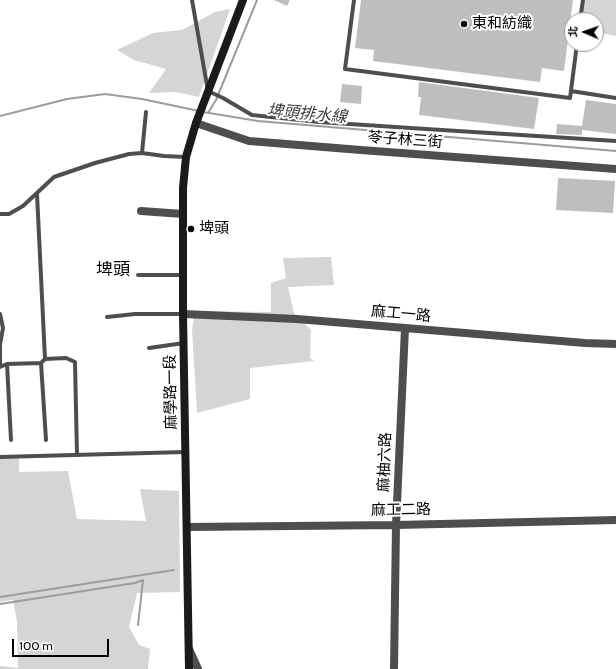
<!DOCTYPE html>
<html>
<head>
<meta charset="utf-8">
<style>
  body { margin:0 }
  #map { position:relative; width:616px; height:669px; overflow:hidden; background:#fff; font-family:Cabin,"Noto Sans TC",sans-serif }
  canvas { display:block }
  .north { position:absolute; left:564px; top:12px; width:40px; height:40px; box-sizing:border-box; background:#fff; border:1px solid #999; border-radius:50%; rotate:272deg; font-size:11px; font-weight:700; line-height:16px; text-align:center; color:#000 }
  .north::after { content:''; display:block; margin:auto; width:14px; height:18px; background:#000; clip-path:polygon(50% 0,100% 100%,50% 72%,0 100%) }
  .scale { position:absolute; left:12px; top:639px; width:97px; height:18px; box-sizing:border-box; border:2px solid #000; border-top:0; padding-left:5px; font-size:12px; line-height:14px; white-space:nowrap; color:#000; -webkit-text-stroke:3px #fff; paint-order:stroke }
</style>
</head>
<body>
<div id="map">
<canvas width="616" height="669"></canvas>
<div class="north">北</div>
<div class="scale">100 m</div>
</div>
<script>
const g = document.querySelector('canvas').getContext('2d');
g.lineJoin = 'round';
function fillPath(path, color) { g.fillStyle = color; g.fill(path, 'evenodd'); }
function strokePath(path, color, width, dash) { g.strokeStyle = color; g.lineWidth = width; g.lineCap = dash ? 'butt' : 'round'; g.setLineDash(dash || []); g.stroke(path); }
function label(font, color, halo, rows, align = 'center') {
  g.font = font + ' Cabin,"Noto Sans TC",sans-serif'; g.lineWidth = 4; g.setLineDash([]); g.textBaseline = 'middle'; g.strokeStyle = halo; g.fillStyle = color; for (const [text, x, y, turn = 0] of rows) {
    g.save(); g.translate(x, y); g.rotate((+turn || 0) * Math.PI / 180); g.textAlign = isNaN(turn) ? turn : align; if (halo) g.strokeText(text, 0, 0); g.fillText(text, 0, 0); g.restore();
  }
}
fillPath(new Path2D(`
  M 584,0 L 616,0 L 616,36 L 596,32 L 596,20 L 582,20 Z
  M 230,9 L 199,97 L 176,92 L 149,93 L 166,69 L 134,60 L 117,50 L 153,33 L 182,30 L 215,12 Z
  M 331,257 L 334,285 L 288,287 L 294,313 L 311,330 L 310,358 L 314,361 L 250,368 L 250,399 L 197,413 L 192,330 L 195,311 L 271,312 L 271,283 L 286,278 L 283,258 Z
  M 0,457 L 19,457 L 19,472 L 68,471 L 77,519 L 146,521 L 140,489 L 179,491 L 180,592 L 137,593 L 129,627 L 139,645 L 150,649 L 148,669 L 0,669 L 0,666 L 18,668 L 17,622 L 13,600 L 0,602 Z`), '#d5d5d5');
strokePath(new Path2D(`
  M 203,112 L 258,121 L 616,151
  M 208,113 L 216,100 L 257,0
  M 0,116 L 67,99 L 105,94 L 142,99 L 199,111
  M 0,597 L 174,570
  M 0,604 L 135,583 L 143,580 L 138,625`), '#9c9c9c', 2);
fillPath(new Path2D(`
  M 274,0 L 290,0 L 287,6 Z
  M 361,0 L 573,0 L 564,71 L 542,68 L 540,82 L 373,61 L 374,50 L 355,48 Z
  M 419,82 L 539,98 L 534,129 L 419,115 L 421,97 L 418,97 Z
  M 342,84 L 362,86 L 361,104 L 340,102 Z
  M 586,100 L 616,104 L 616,134 L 582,130 L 582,135 L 556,134 L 557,124 L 582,126 Z
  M 558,178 L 615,181 L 613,213 L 556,210 Z`), '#bebebe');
strokePath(new Path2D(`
  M 192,0 L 208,91 L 223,98 L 252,115 L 319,122 L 426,129 L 616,141
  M 354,0 L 345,69 L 570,98 L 577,44
  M 580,20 L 583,0
  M 571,91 L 616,98
  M 142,153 L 146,112
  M 0,214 L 9,214 L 23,206 L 54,177 L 95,163 L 129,154 L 142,153 L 164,156 L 186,157
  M 138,275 L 183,275
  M 0,314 L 3,328 L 0,345 L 0,367
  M 107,317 L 135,314 L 183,314
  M 149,348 L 184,343
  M 45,359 L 66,358 L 75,362 L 77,455
  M 41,363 L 46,440
  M 7,364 L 11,440
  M 0,367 L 7,364 L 41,363 L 45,359 L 37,194
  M 0,457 L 185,452`), '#4e4e4e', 4);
strokePath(new Path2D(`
  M 196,123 L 249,141 L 361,150 L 616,169
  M 141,211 L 183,214
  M 183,314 L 297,319 L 585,343 L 616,344
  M 187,527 L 396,525 L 616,520
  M 394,669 L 396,525 L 405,328`), '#4e4e4e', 8);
strokePath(new Path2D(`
  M 189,649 L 198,669`), '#4e4e4e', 8);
strokePath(new Path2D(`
  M 189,669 L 183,314 L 183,188 L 186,157 L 196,123 L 243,0`), '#1b1b1b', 8);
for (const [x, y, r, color] of [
  [464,24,4,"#000"],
  [191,229,4,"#000"]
]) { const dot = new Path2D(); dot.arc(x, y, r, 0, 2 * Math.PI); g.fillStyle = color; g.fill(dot); strokePath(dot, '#fff', 1.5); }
label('15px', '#000', '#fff', [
  ["東和紡織",472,24],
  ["埤頭",199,229]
], 'left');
label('15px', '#000', '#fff', [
  ["苓子林三街",405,140,4],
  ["麻工一路",401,314,5],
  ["麻學路一段",171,392,-91],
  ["麻柚六路",385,462,-88],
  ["麻工二路",401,510,-1]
]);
label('italic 16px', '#3d3d3d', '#fff', [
  ["埤頭排水線",307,114,5]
]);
label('17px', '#000', '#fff', [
  ["埤頭",113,270]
]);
</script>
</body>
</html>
